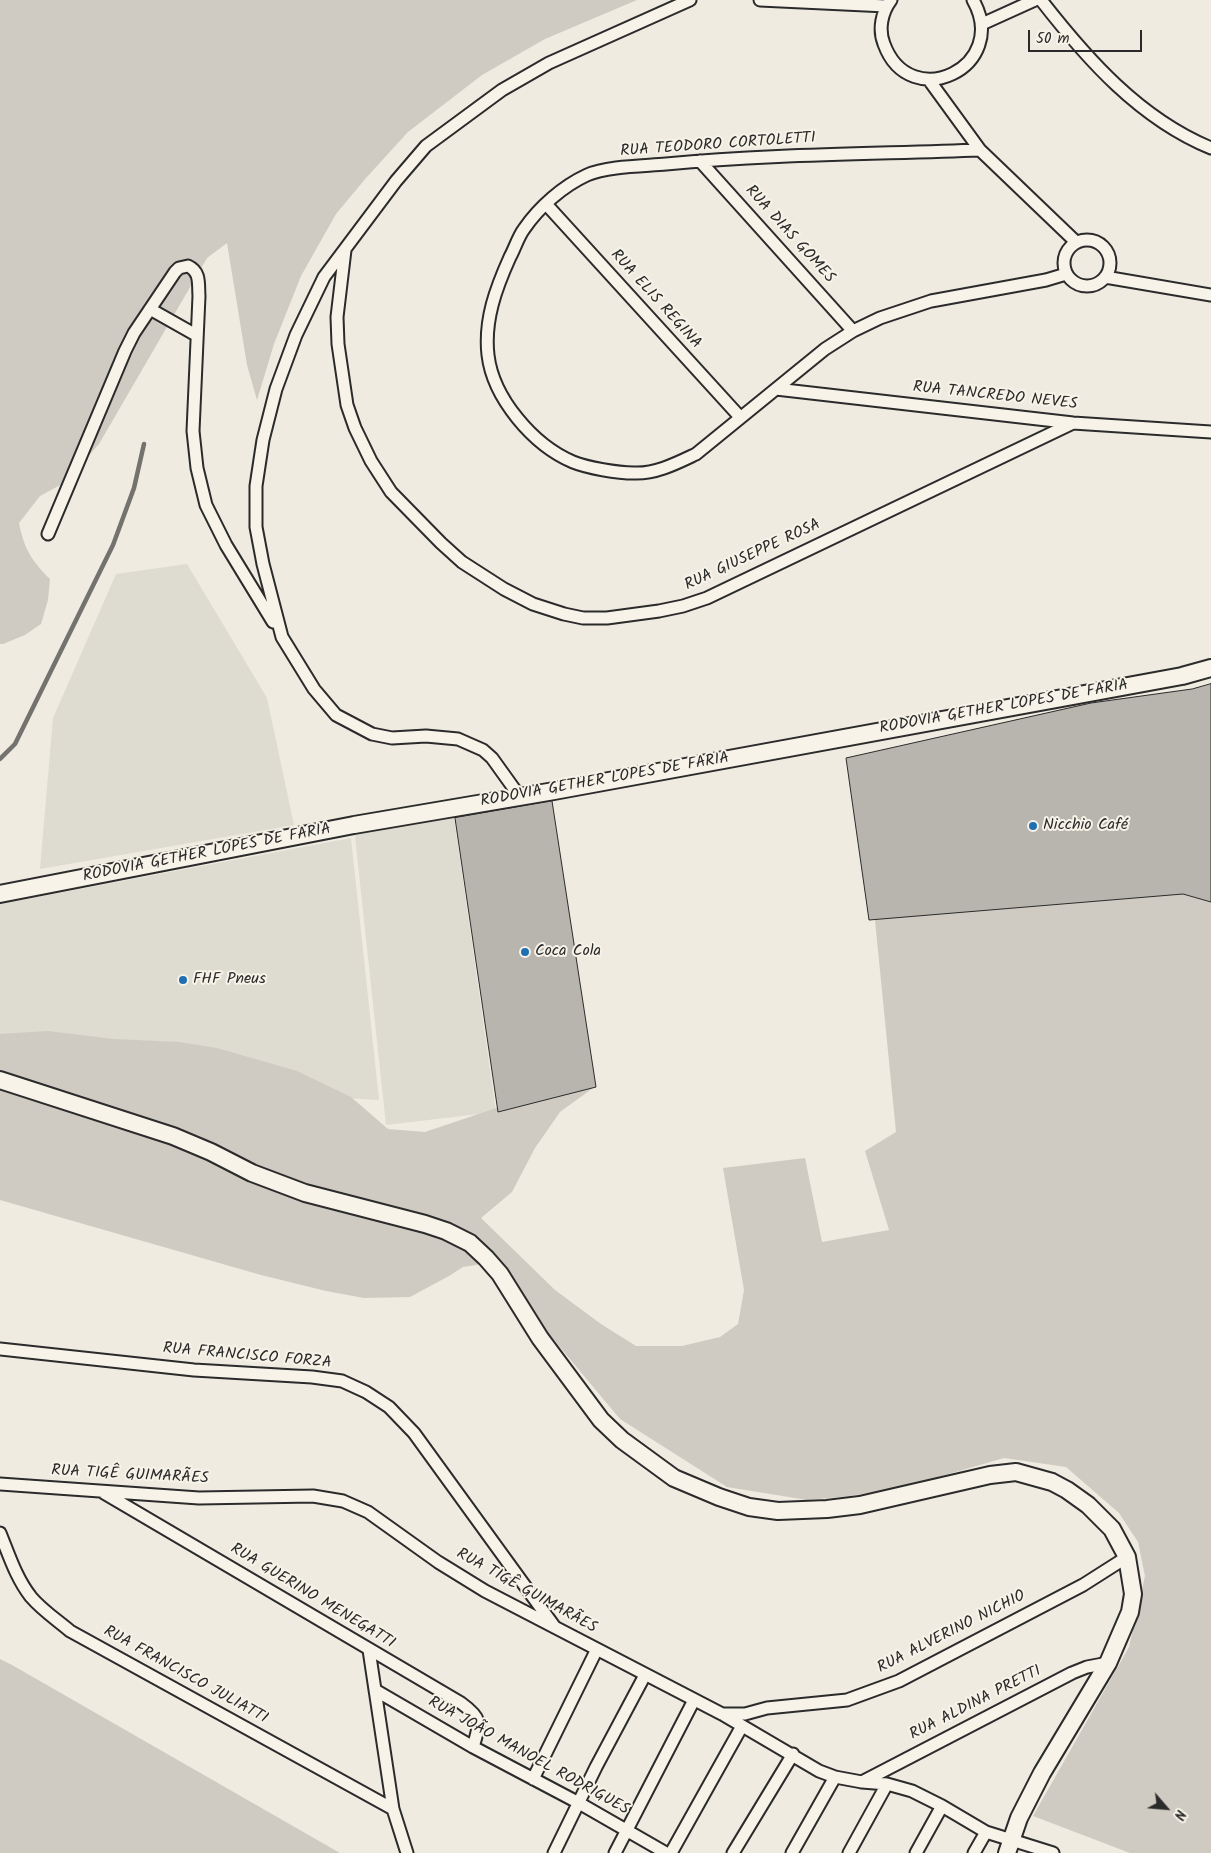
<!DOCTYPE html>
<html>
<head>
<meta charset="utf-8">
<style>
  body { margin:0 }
  #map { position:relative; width:1211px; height:1853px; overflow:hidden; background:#efebe0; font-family:Kalam,sans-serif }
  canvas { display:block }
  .north { position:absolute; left:1141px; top:1783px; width:50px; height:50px; -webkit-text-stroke:4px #f7f3e8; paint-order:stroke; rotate:117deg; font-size:14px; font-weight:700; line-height:20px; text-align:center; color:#2b2b2b }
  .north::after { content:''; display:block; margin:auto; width:18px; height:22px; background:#2b2b2b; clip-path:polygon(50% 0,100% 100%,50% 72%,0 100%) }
  .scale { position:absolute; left:1028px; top:30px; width:114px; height:22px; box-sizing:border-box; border:2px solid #2b2b2b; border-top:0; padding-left:6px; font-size:15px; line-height:18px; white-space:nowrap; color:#2b2b2b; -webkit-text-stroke:4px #f7f3e8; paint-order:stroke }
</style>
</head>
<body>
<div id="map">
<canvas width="1211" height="1853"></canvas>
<div class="north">N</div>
<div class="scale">50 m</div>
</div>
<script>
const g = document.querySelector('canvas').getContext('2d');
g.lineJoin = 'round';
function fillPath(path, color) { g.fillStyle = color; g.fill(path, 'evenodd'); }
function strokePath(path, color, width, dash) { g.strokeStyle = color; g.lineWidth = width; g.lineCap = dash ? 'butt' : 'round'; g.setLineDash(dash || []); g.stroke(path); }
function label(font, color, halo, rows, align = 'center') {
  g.font = font + ' Kalam,sans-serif'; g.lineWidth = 4; g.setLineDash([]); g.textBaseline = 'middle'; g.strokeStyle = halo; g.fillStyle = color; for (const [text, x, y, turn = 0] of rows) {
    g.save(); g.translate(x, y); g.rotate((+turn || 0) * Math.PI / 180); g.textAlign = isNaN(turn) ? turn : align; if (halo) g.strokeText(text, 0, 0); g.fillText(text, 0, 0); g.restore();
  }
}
fillPath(new Path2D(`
  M 187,564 L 267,698 L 294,825 L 40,869 L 53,718 L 116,574 Z
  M 453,810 L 496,1112 L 386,1125 L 354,827 Z
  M 351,838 L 379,1100 L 207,1090 L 0,1056 L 0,904 Z`), '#dedbd1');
fillPath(new Path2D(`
  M 0,0 L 637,0 L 545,39 L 482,75 L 408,132 L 366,178 L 336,214 L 301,276 L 274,344 L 257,400 L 247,365 L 227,243 L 207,258 L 99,444 L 64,483 L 40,496 L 19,523 C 24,549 32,561 50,579 L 48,600 L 41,624 L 25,635 L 3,644 L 0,644 Z
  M 859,759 L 1211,877 L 1211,1853 L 1130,1853 L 1033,1816 L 1129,1647 L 1145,1576 L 1138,1542 L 1119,1513 L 1066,1467 L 1004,1458 L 904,1487 L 850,1496 L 807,1500 L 727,1487 L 620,1419 L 528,1309 L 494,1262 L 463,1267 L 449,1276 L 410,1297 L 364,1298 L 326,1291 L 261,1275 L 0,1200 L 0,1034 L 48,1031 L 114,1039 L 179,1042 L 217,1048 L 297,1071 L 351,1097 L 388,1129 L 425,1132 L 514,1102 L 553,1082 L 593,1088 L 560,1112 L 535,1148 L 512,1192 L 481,1218 L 555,1290 L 601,1324 L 636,1346 L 682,1346 L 720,1337 L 738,1324 L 744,1290 L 723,1168 L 805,1158 L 822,1242 L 889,1230 L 865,1151 L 896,1132 Z
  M 0,1659 L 12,1665 L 340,1853 L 0,1853 Z`), '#cfcbc2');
strokePath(new Path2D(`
  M 0,759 L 15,744 L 113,545 L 134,488 L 144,444`), '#74726e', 4.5);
const building = new Path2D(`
  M 1211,684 L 1211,902 L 1183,894 L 869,920 L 846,758 L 1091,703 L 1192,689 Z
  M 552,801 L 596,1087 L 498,1112 L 455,818 Z`);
fillPath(building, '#b8b5ae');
strokePath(building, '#2b2b2b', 1);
const street = new Path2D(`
  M 760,0 L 886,6
  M 891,0 C 882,12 878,29 884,44 C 910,115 1011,67 973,0
  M 1041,0 C 1087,59 1140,119 1211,148
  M 982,24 L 1035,0
  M 929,80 L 980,150 L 1076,242
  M 980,150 C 876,154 770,154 666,164 C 644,166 607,166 587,175 C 563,186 539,207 524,229 C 518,237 515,248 510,257 C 496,288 484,320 488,355 C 493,398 533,445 573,462 C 588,468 617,473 634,473 C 656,474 677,463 696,454 L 825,349 L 853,331 L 880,318 L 931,301 L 1046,280 L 1066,274
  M 700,161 L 853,331
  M 546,204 L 740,417
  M1064 263a23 23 0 1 1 46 0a23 23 0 1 1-46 0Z
  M 345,250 L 337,317 L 338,344 L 347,405 L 355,428 L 371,461 L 391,492 L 441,543 L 462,562 L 504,589 L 533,604 L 564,614 L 583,618 L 607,618 L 659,611 L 683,606 L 707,598 L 1073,423
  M 1105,277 L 1211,295
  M 150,309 L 196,335
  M 776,389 L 1073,423 L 1211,432
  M 48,534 L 125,351 L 134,333 L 175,272 L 179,268 L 188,266 C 201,272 198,284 199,296 L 193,431 L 197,468 L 206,505 L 226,545 L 273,622
  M 520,797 L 492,758 L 483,750 L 458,739 L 426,736 L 392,738 L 372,734 L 336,715 L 314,689 L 282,637 L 263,564 L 256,527 L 256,486 L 263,440 L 276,389 L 296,335 L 324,277 L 396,181 L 426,146 L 502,90 L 549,63 L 690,0
  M 0,1349 L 194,1370 L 312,1377 L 342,1381 L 366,1392 L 389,1407 L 414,1433 L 554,1626
  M 0,1484 L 199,1498 L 313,1496 L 343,1501 L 368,1512 L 438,1562 L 485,1591 L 722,1714 L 819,1771 L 835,1777 L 862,1782 L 887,1784 L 912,1791 L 942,1806 L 986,1832 L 1053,1853
  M 104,1493 L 461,1703 C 483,1719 480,1723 473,1747
  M 0,1533 C 9,1555 16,1578 31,1597 C 42,1610 57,1620 70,1631 L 393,1809
  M 369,1650 L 393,1809 L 407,1853
  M 375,1690 L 473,1747 L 579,1803 L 666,1853
  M 722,1714 L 745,1714 L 767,1708 L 847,1700 L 899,1681 L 1083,1585 L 1127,1557
  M 533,1779 L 597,1649
  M 862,1782 L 1072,1673 L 1087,1667 L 1108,1663
  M 554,1853 L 596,1767 L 645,1675
  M 615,1853 L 694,1700
  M 671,1853 L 742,1726
  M 733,1853 L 793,1754
  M 792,1853 L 835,1777
  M 849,1853 L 887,1784
  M 916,1853 L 942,1806
  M 974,1853 L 986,1832`);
const secondary = new Path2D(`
  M 0,894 L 354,825 L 554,791 L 1095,692 L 1182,676 L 1211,668
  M 0,1080 L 173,1136 L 211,1152 L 252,1173 L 305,1193 L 425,1224 L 446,1231 L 470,1243 L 486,1258 L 500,1274 L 540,1338 L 601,1420 L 622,1440 L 674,1478 L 719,1497 L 749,1507 L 778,1511 L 827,1509 L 860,1505 L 990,1475 L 1016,1472 L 1052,1482 L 1067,1490 L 1088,1505 L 1112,1529 L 1127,1557 L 1133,1594 L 1130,1612 L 1108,1663 L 1042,1773 L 1019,1818 L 1007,1853`);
strokePath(street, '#2b2b2b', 15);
strokePath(secondary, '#2b2b2b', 20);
strokePath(street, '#f7f3e8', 11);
strokePath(secondary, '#f7f3e8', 16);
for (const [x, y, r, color] of [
  [1033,826,5,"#1f6fb2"],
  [525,952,5,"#1f6fb2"],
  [183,980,5,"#1f6fb2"]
]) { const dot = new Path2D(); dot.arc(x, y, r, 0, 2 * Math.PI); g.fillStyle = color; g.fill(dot); strokePath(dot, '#f7f3e8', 2); }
label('16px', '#2b2b2b', '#f7f3e8', [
  ["RUA TEODORO CORTOLETTI",718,146,-4],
  ["RUA DIAS GOMES",789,235,48],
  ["RUA ELIS REGINA",655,300,48],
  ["RUA TANCREDO NEVES",995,397,6],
  ["RUA GIUSEPPE ROSA",753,556,-25],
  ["RODOVIA GETHER LOPES DE FARIA",1004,708,-10],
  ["RODOVIA GETHER LOPES DE FARIA",605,781,-10],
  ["RODOVIA GETHER LOPES DE FARIA",207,854,-11],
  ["RUA FRANCISCO FORZA",247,1357,5],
  ["RUA TIGÊ GUIMARÃES",130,1476,3],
  ["RUA TIGÊ GUIMARÃES",526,1592,29],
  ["RUA GUERINO MENEGATTI",312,1597,31],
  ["RUA ALVERINO NICHIO",952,1633,-27],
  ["RUA FRANCISCO JULIATTI",185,1676,29],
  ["RUA ALDINA PRETTI",976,1704,-27],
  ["RUA JOÃO MANOEL RODRIGUES",528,1757,29]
]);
label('16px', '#2b2b2b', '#f7f3e8', [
  ["Nicchio Café",1043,826],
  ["Coca Cola",535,952],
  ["FHF Pneus",193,980]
], 'left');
</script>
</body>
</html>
